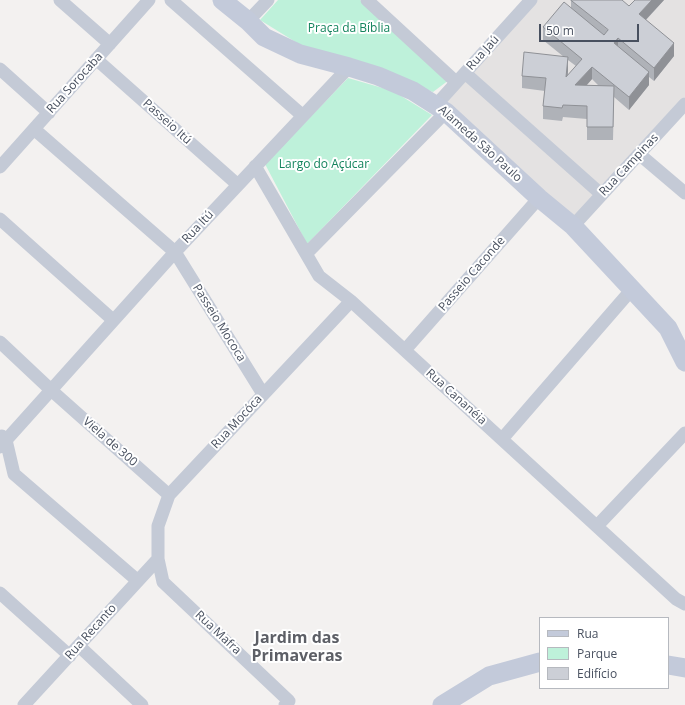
<!DOCTYPE html>
<html>
<head>
<meta charset="utf-8">
<style>
  body { margin:0 }
  #map { position:relative; width:685px; height:705px; overflow:hidden; background:#f3f1f0; font-family:"Open Sans",sans-serif }
  canvas { display:block }
  .legend { position:absolute; left:539px; top:617px; width:130px; height:72px; box-sizing:border-box; background:#fff; border:1px solid #b6b9bf; margin:0; padding:5px 7px; list-style:none; font-size:12px; color:#48505f }
  .legend li { display:flex; align-items:center; gap:8px; height:20px }
  .legend b { width:20px; border:1px solid #b6b9bf }
  .scale { position:absolute; left:539px; top:24px; width:100px; height:18px; box-sizing:border-box; border:2px solid #48505f; border-top:0; padding-left:5px; font-size:12px; line-height:14px; white-space:nowrap; color:#48505f; -webkit-text-stroke:3px #fff; paint-order:stroke }
</style>
</head>
<body>
<div id="map">
<canvas width="685" height="705"></canvas>
<ul class="legend">
<li><b style="height:5px;background:#c3cada"></b>Rua</li>
<li><b style="height:11px;background:#bef1da"></b>Parque</li>
<li><b style="height:11px;background:#cccfd6"></b>Edifício</li>
</ul>
<div class="scale">50 m</div>
</div>
<script>
const g = document.querySelector('canvas').getContext('2d');
g.lineJoin = 'round';
function fillPath(path, color) { g.fillStyle = color; g.fill(path, 'evenodd'); }
function strokePath(path, color, width, dash) { g.strokeStyle = color; g.lineWidth = width; g.lineCap = dash ? 'butt' : 'round'; g.setLineDash(dash || []); g.stroke(path); }
function label(font, color, halo, rows, align = 'center') {
  g.font = font + ' "Open Sans",sans-serif'; g.lineWidth = 4; g.setLineDash([]); g.textBaseline = 'middle'; g.strokeStyle = halo; g.fillStyle = color; for (const [text, x, y, turn = 0] of rows) {
    g.save(); g.translate(x, y); g.rotate((+turn || 0) * Math.PI / 180); g.textAlign = isNaN(turn) ? turn : align; if (halo) g.strokeText(text, 0, 0); g.fillText(text, 0, 0); g.restore();
  }
}
fillPath(new Path2D(`
  M 537,0 L 685,0 L 685,97 L 573,219 L 446,100 Z`), '#e4e2e2');
fillPath(new Path2D(`
  M 278,0 L 360,0 L 449,80 L 433,92 L 360,62 L 302,46 L 260,20 Z
  M 348,78 L 393,91 L 432,115 L 307,244 L 265,164 Z`), '#bef1da');
strokePath(new Path2D(`
  M 60,0 L 110,44
  M 171,0 L 303,116
  M 367,0 L 456,82
  M 248,21 L 268,0
  M 96,59 L 238,185
  M 0,69 L 49,113
  M 465,73 L 601,194
  M 436,105 L 531,0
  M 34,129 L 175,252 L 263,394
  M 639,154 L 685,193
  M 255,166 L 319,276 L 351,301 L 676,599 L 685,604
  M 0,167 L 149,0
  M 0,219 L 113,320
  M 573,226 L 685,104
  M 306,254 L 446,112
  M 0,342 L 51,390 L 169,495
  M 405,350 L 539,198
  M 2,436 L 6,440 L 14,474 L 138,581
  M 502,439 L 633,288
  M 0,447 L 175,252 L 349,67
  M 597,526 L 685,433
  M 0,593 L 70,656
  M 79,646 L 142,705
  M 24,705 L 158,559
  M 285,705 L 289,701 L 163,582 L 158,559 L 158,526 L 169,495 L 351,301`), '#c4cad6', 13);
strokePath(new Path2D(`
  M 222,0 L 248,21 L 264,37 L 300,54 L 349,67 L 378,76 L 413,91 L 446,112 L 539,198 L 573,226 L 668,328 L 685,362
  M 668,665 L 685,668
  M 442,705 L 489,676 L 540,662`), '#c3cada', 19);
fillPath(new Path2D(`
  M 571,0 L 629,6 L 635,0 L 664,0 L 646,20 L 674,56 L 654,81 L 649,77 L 649,85 L 629,110 L 614,97 L 613,140 L 587,140 L 587,119 L 563,117 L 562,121 L 543,119 L 543,106 L 545,91 L 522,88 L 522,76 L 564,57 L 543,40 L 543,27 L 571,8 ZM 568,60 L 576,66 L 568,75 ZM 592,79 L 599,86 L 587,85 Z`), '#afb2b8');
fillPath(new Path2D(`
  M 652,0 L 664,0 L 639,27 L 639,14 Z
  M 618,38 L 618,51 L 614,43 Z
  M 674,43 L 674,56 L 654,81 L 654,68 Z
  M 568,57 L 568,70 L 566,90 L 566,77 Z
  M 592,67 L 592,79 L 575,98 L 575,85 Z
  M 649,72 L 649,85 L 629,110 L 629,97 Z`), '#8f9196');
const building = new Path2D(`
  M 571,0 L 622,0 L 629,6 L 635,0 L 652,0 L 639,14 L 674,43 L 654,68 L 618,38 L 614,43 L 649,72 L 629,97 L 592,67 L 575,85 L 614,86 L 613,127 L 587,127 L 587,106 L 563,105 L 562,108 L 543,106 L 546,78 L 522,76 L 524,52 L 568,57 L 566,77 L 582,59 L 543,27 L 564,2 L 604,35 L 608,30 Z`);
fillPath(building, '#cccfd6');
strokePath(building, '#8f9196', 1);
label('12px', '#14845d', '#fff', [
  ["Praça da Bíblia",349,29],
  ["Largo do Açúcar",324,165]
]);
label('12px', '#48505f', '#fff', [
  ["Rua Jaú",483,53,-48],
  ["Rua Sorocaba",75,83,-48],
  ["Passeio Itú",167,122,42],
  ["Alameda São Paulo",480,144,42],
  ["Rua Campinas",629,165,-47],
  ["Rua Itú",198,227,-47],
  ["Passeio Caconde",472,274,-49],
  ["Passeio Mococa",219,323,58],
  ["Rua Cananéia",456,397,42],
  ["Rua Mocóca",237,422,-47],
  ["Viela de 300",110,442,41],
  ["Rua Recanto",91,632,-48],
  ["Rua Mafra",218,633,43]
]);
label('bold 16px', '#5d5f66', '#fff', [
  ["Jardim das",297,638],
  ["Primaveras",297,656]
]);
</script>
</body>
</html>
